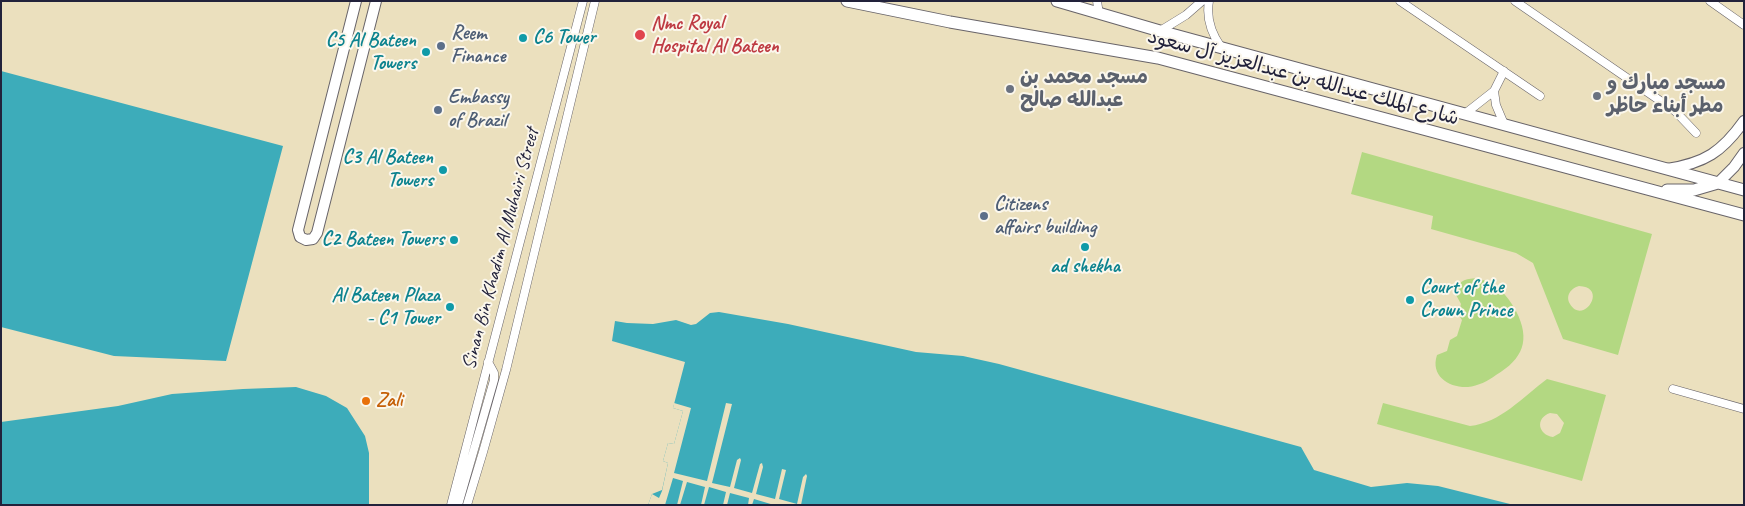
<!DOCTYPE html>
<html>
<head>
<meta charset="utf-8">
<style>
  body { margin:0 }
  #map { position:relative; width:1745px; height:506px; overflow:hidden; background:#ebe0be; font-family:Caveat,sans-serif }
  canvas { display:block }
  .frame { position:absolute; inset:0; border:2px solid #22223b; pointer-events:none }
</style>
</head>
<body>
<div id="map">
<canvas width="1745" height="506"></canvas>
<div class="frame"></div>
</div>
<script>
const g = document.querySelector('canvas').getContext('2d');
g.lineJoin = 'round';
function fillPath(path, color) { g.fillStyle = color; g.fill(path, 'evenodd'); }
function strokePath(path, color, width, dash) { g.strokeStyle = color; g.lineWidth = width; g.lineCap = dash ? 'butt' : 'round'; g.setLineDash(dash || []); g.stroke(path); }
function label(font, color, halo, rows, align = 'center') {
  g.font = font + ' Caveat,"Playpen Sans Arabic",sans-serif'; g.lineWidth = 4; g.setLineDash([]); g.textBaseline = 'middle'; g.strokeStyle = halo; g.fillStyle = color; for (const [text, x, y, turn = 0] of rows) {
    g.save(); g.translate(x, y); g.rotate((+turn || 0) * Math.PI / 180); g.textAlign = isNaN(turn) ? turn : align; if (halo) g.strokeText(text, 0, 0); g.fillText(text, 0, 0); g.restore();
  }
}
fillPath(new Path2D(`
  M 1362,152 L 1652,234 L 1618,355 L 1563,339 L 1533,263 L 1516,253 L 1431,229 L 1433,216 L 1351,194 ZM 1579,286 C 1609,287 1583,326 1570,304 C 1565,296 1571,288 1579,286 Z
  M 1477,278 C 1496,283 1507,294 1516,311 C 1531,340 1523,359 1496,375 C 1488,381 1478,386 1468,387 C 1449,388 1430,376 1437,355 L 1447,351 L 1450,340 L 1457,336 L 1462,320 L 1458,314 L 1461,304 L 1455,293 C 1459,280 1465,279 1477,278 Z
  M 1547,379 L 1606,395 L 1582,481 L 1377,424 L 1383,403 L 1470,426 C 1500,423 1523,397 1547,379 ZM 1550,413 L 1557,414 L 1564,423 L 1560,433 L 1553,437 C 1538,435 1535,418 1550,413 Z`), '#b3d882');
fillPath(new Path2D(`
  M 1,71 L 283,146 L 226,361 L 114,356 L 1,327 Z
  M 719,312 L 788,324 L 916,352 L 963,356 L 999,364 L 1301,447 L 1314,470 L 1371,487 L 1407,483 L 1438,486 L 1514,505 L 648,505 L 652,494 L 662,490 L 668,463 L 663,461 L 668,443 L 674,444 L 683,411 L 673,408 L 685,362 L 612,341 L 615,321 L 627,323 L 653,324 L 676,320 L 691,325 L 696,324 L 710,313 Z
  M 296,387 L 326,396 L 347,408 L 365,436 L 369,453 L 369,505 L 1,505 L 1,422 L 118,406 L 172,394 L 243,389 Z`), '#3dacba');
fillPath(new Path2D(`
  M 674,403 L 691,408 L 674,473 L 707,481 L 726,403 L 732,404 L 712,483 L 730,487 L 737,460 L 740,458 L 741,460 L 734,488 L 752,493 L 760,464 L 762,463 L 763,467 L 756,494 L 775,499 L 782,469 L 786,470 L 779,499 L 797,504 L 803,477 L 806,474 L 807,476 L 801,505 L 774,505 L 754,499 L 752,505 L 748,505 L 749,498 L 730,493 L 727,505 L 723,505 L 726,492 L 709,487 L 704,505 L 701,505 L 705,487 L 687,482 L 680,505 L 677,505 L 683,481 L 673,478 L 665,505 L 648,505 L 652,494 L 659,498 L 662,491 L 668,463 L 663,461 L 668,443 L 674,444 L 683,411 L 673,408 Z`), '#ebe0be');
const minor = new Path2D(`
  M 1097,1 L 1099,14
  M 1209,1 C 1206,18 1211,33 1221,47
  M 1400,1 L 1540,96
  M 1515,1 L 1675,111 L 1696,133
  M 1710,1 L 1744,25
  M 1160,31 L 1186,15 L 1202,1
  M 1494,91 L 1496,105 L 1504,124
  M 1466,113 L 1494,91 L 1504,71
  M 1673,389 L 1744,409
  M 451,505 L 583,1
  M 458,505 L 494,380 L 494,373 L 488,362
  M 467,505 L 483,452 L 506,370 L 595,1`);
const tertiary = new Path2D(`
  M 356,1 L 298,230 L 300,237 L 306,240 L 313,239 L 317,233 L 376,1
  M 1667,169 C 1705,163 1722,152 1744,121
  M 1718,183 L 1734,167 L 1744,153`);
const secondary = new Path2D(`
  M 847,1 L 950,22 L 1158,58 L 1744,215
  M 1057,1 L 1160,31 L 1744,190
  M 1667,190 L 1694,190 L 1718,183`);
strokePath(minor, '#686469', 9);
strokePath(tertiary, '#686469', 12);
strokePath(secondary, '#686469', 13);
strokePath(minor, '#fff', 8);
strokePath(tertiary, '#fff', 10);
strokePath(secondary, '#fff', 11);
for (const [x, y, r, color] of [
  [640,35,6,"#e0444e"],
  [523,38,5,"#0f9aa8"],
  [441,46,5,"#5c6f8a"],
  [426,52,5,"#0f9aa8"],
  [1010,89,5,"#6b7280"],
  [1597,96,5,"#6b7280"],
  [438,110,5,"#5c6f8a"],
  [443,170,5,"#0f9aa8"],
  [984,216,5,"#5c6f8a"],
  [454,240,5,"#0f9aa8"],
  [1085,247,5,"#0f9aa8"],
  [1410,300,5,"#0f9aa8"],
  [450,307,5,"#0f9aa8"],
  [366,401,5,"#e8710a"]
]) { const dot = new Path2D(); dot.arc(x, y, r, 0, 2 * Math.PI); g.fillStyle = color; g.fill(dot); strokePath(dot, '#fbf7ec', 2); }
label('bold 20px', '#be3a42', '#fbf7ec', [
  ["Nmc Royal",651,24],
  ["Hospital Al Bateen",651,47]
], 'left');
label('bold 20px', '#4e5e75', '#fbf7ec', [
  ["Reem",451,34],
  ["Finance",451,57],
  ["Embassy",448,98],
  ["of Brazil",448,121],
  ["Citizens",994,205],
  ["affairs building",994,228]
], 'left');
label('bold 20px', '#0d838f', '#fbf7ec', [
  ["C6 Tower",533,38,"left"],
  ["C5 Al Bateen",416,41],
  ["Towers",416,64],
  ["C3 Al Bateen",433,158],
  ["Towers",433,181],
  ["C2 Bateen Towers",444,240],
  ["ad shekha",1085,267,"center"],
  ["Court of the",1420,288,"left"],
  ["Crown Prince",1420,311,"left"],
  ["Al Bateen Plaza",440,296],
  ["- C1 Tower",440,319]
], 'right');
label('bold 20px', '#5b616d', '#fbf7ec', [
  ["مسجد محمد بن",1020,78],
  ["عبدالله صالح",1020,101],
  ["مسجد مبارك و",1607,84],
  ["مطر أبناء حاظر",1607,107]
], 'left');
label('20px', '#22223b', '#fbf7ec', [
  ["شارع الملك عبدالله بن عبدالعزيز آل سعود",1303,78,15],
  ["Sinan Bin Khadim Al Muhairi Street",501,249,-75]
]);
label('bold 20px', '#c56008', '#fbf7ec', [
  ["Zali",376,401]
], 'left');
</script>
</body>
</html>
